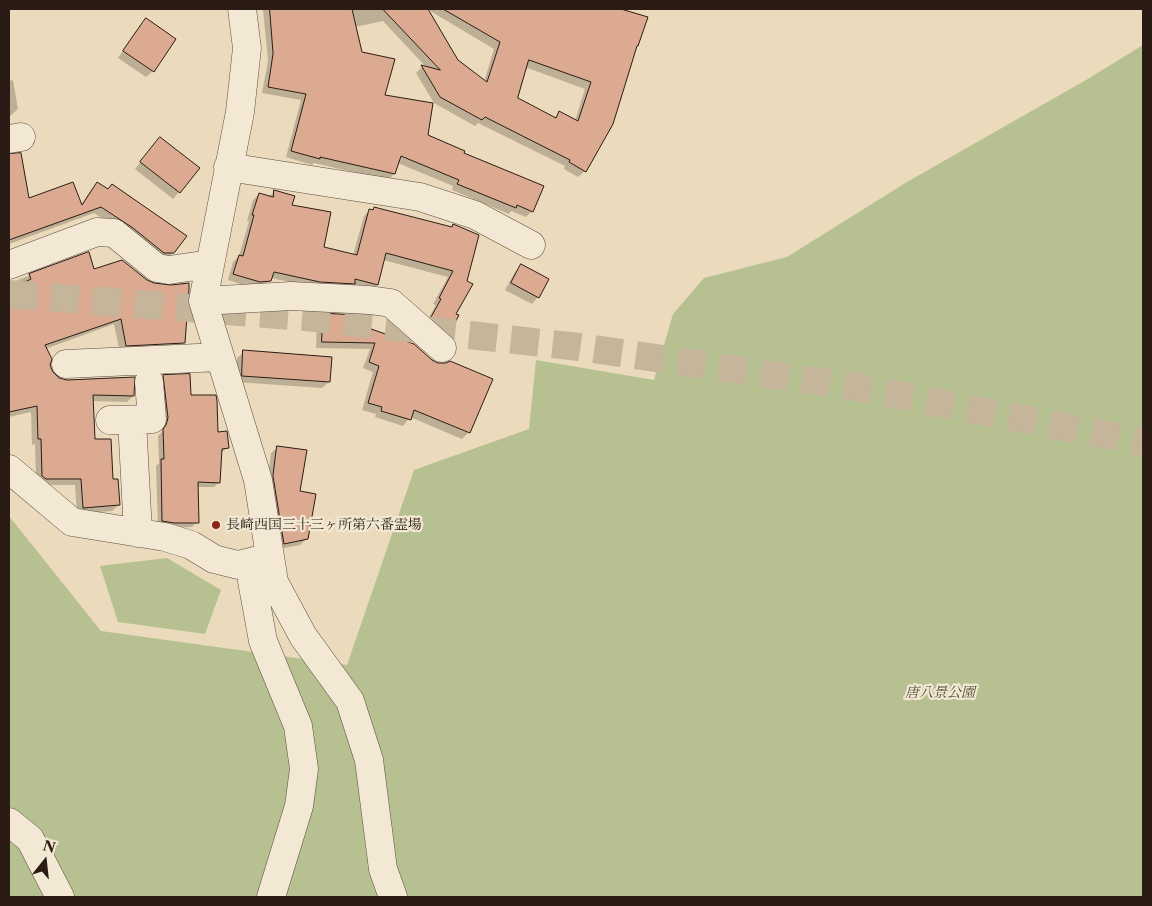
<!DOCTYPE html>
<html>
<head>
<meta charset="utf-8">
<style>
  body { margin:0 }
  #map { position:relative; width:1152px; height:906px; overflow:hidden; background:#ebdbbc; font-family:"Libre Caslon Text",serif }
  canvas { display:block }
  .frame { position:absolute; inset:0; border:10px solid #2a1c15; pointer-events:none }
  .north { position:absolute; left:20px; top:836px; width:50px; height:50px; -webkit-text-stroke:4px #f2e8d3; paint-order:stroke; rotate:16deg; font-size:14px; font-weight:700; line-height:20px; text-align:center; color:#2a1c15 }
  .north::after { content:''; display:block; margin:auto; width:18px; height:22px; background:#2a1c15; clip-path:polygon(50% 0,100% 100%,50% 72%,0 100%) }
</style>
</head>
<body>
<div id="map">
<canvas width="1152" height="906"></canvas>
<div class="frame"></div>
<div class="north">N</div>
</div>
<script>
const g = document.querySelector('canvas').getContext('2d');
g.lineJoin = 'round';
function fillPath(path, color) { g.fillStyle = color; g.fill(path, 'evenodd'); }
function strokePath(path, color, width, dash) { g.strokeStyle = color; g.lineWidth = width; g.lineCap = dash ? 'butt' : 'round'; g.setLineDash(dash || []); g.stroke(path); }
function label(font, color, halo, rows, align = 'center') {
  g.font = font + ' "Libre Caslon Text","Noto Serif JP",serif'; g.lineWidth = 4.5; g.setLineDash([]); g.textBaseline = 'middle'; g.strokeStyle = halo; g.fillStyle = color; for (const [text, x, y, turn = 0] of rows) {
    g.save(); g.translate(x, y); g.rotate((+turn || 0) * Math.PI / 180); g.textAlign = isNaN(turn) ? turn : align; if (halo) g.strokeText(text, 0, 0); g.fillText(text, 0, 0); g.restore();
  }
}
fillPath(new Path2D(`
  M 1143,45 L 1143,897 L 9,897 L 9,516 L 101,631 L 347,665 L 414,470 L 529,429 L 536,360 L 654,380 L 673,314 L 704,278 L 787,257 L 907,182 L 1086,80 Z
  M 167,558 L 221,590 L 205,634 L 118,622 L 100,566 Z`), '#b6c091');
fillPath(new Path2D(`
  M 263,9 L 622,9 L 619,10 L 634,49 L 612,123 L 585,171 L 578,177 L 564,169 L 565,166 L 478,123 L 475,126 L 434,103 L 416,73 L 422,67 L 427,68 L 383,21 L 355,27 L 361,53 L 383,96 L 427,136 L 462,154 L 532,211 L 526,217 L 511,211 L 509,214 L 452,190 L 453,186 L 398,163 L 394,174 L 388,180 L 314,163 L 312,165 L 286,157 L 301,100 L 262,93 L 268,61 ZM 427,9 L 494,49 L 484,82 L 457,61 ZM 525,67 L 585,89 L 575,121 L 559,113 L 554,118 L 516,99 Z
  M 146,20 L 153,71 L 146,77 L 118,58 L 140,26 Z
  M 13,80 L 18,109 L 10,116 L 9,118 L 9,81 Z
  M 160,138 L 198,169 L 173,199 L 135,169 Z
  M 21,164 L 28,200 L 81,205 L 91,190 L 97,184 L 173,253 L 166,259 L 94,213 L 9,244 L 9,166 Z
  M 275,191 L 290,206 L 323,248 L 353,255 L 364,216 L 370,210 L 372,211 L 375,208 L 451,228 L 454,226 L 455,314 L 448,333 L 442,339 L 425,324 L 436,305 L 433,304 L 448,277 L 383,260 L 377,285 L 371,291 L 313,287 L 271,278 L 264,287 L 253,288 L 228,280 L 233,262 L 239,256 L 249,221 L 247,221 L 253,200 L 259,194 L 269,197 Z
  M 88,253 L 93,270 L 184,342 L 177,349 L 120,352 L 114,324 L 45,349 L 52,373 L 59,379 L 133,396 L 127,402 L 92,401 L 93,440 L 112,480 L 119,505 L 112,511 L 77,514 L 75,485 L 39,485 L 36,483 L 35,444 L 32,445 L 31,412 L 9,417 L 9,286 L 18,280 Z
  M 521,266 L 538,297 L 532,304 L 505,290 L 515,272 Z
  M 323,315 L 413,345 L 469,432 L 462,439 L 410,417 L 403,426 L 375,417 L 376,414 L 362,410 L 373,372 L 363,368 L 370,349 L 316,348 L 317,321 Z
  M 244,352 L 329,382 L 322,388 L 236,382 L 237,358 Z
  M 163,376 L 190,396 L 228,448 L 220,453 L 219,482 L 214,487 L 196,487 L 197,522 L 192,527 L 168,528 L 158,526 L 156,466 L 159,463 L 158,436 L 162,432 L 163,424 L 158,382 Z
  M 278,447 L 299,492 L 306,539 L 300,545 L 278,549 L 267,483 L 271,453 Z`), '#0003');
const building = new Path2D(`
  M 270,9 L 352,9 L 362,52 L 395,59 L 385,95 L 433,103 L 428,135 L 465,151 L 464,153 L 544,186 L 533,212 L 517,205 L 516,208 L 457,184 L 459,180 L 401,156 L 395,174 L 320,157 L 320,159 L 291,151 L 306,94 L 268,87 L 273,54 Z
  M 383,9 L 428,9 L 458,60 L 487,82 L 500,42 L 443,9 L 621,9 L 648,17 L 638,46 L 637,46 L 613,124 L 586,172 L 569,162 L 570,160 L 485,117 L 482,120 L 440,97 L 421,65 L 440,70 ZM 529,60 L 591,82 L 578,121 L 559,111 L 556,118 L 518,98 Z
  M 146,18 L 176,39 L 154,72 L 123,51 Z
  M 160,137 L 200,168 L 180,193 L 140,162 Z
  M 21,153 L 29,198 L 73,182 L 82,205 L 97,182 L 108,189 L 112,184 L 187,236 L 174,253 L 164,253 L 133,228 L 101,207 L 9,240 L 9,154 Z
  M 274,190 L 295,196 L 292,205 L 331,212 L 324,247 L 357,255 L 369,209 L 373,210 L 374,207 L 452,227 L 453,224 L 479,235 L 467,281 L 473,284 L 456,314 L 459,315 L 449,334 L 431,317 L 441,299 L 439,298 L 453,271 L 386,253 L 378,285 L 355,279 L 355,284 L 320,282 L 274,272 L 271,281 L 260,282 L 233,274 L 239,255 L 243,256 L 254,215 L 252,215 L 259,193 L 273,197 Z
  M 89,252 L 94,269 L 122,260 L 147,280 L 154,283 L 171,285 L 189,283 L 189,289 L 185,343 L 126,346 L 121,319 L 45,345 L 52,359 L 50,365 L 53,372 L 59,378 L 67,380 L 135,377 L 134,396 L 93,395 L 95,439 L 111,439 L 113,479 L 118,479 L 120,505 L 83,508 L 81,479 L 46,479 L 42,476 L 41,439 L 38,439 L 37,406 L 9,412 L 9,290 L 31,279 L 29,274 Z
  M 521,264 L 549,279 L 539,298 L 511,283 Z
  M 323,313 L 354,315 L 354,323 L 414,344 L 432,360 L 438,363 L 446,363 L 450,361 L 493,379 L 470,433 L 414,410 L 411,420 L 381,411 L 382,407 L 368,403 L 379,366 L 369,362 L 375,343 L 322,342 Z
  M 243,350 L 332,357 L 330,382 L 242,376 Z
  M 190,374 L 191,395 L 216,395 L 217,401 L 218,432 L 227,431 L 229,448 L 222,449 L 220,483 L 198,482 L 199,523 L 174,523 L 162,521 L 161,459 L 164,459 L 163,429 L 166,425 L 168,418 L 163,375 Z
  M 277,446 L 307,450 L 300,491 L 316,494 L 308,539 L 284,544 L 273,476 Z`);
fillPath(building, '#dcaa90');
strokePath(building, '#2a1c15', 1);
strokePath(new Path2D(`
  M 9,294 L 305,317 L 579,347 L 851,386 L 1143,442`), '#c4b59b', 28, [28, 14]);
const minor = new Path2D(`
  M 242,9 L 247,48 L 240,112 L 203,301 L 258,480 L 274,582 L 303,636 L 350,701 L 369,760 L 383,869 L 393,897
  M 9,139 L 21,137
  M 228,167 L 420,197 L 475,215 L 531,245
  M 9,265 L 97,232 L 114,233 L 157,268 L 169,270 L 210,264
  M 203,301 L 291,296 L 369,300 L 391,303 L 442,348
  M 66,364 L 220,357
  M 110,420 L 152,419 L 149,382
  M 132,420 L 138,533
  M 9,469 L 72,522 L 165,537 L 191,545 L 214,559 L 238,565 L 270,557
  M 270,557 L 258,569 L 252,581 L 263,641 L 298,726 L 304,769 L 299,806 L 271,897
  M 9,822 L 30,839 L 60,897`);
strokePath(minor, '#5a4c3f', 29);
strokePath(minor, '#f2e8d3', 28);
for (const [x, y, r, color] of [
  [216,525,5,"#8f2418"]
]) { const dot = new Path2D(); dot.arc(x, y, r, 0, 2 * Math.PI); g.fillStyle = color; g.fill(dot); strokePath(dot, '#f2e8d3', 2); }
label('14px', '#2a1c15', '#f2e8d3', [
  ["長崎西国三十三ヶ所第六番霊場",226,525]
], 'left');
label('italic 14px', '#544d3a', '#f2e8d3', [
  ["唐八景公園",940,693]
]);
</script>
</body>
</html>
